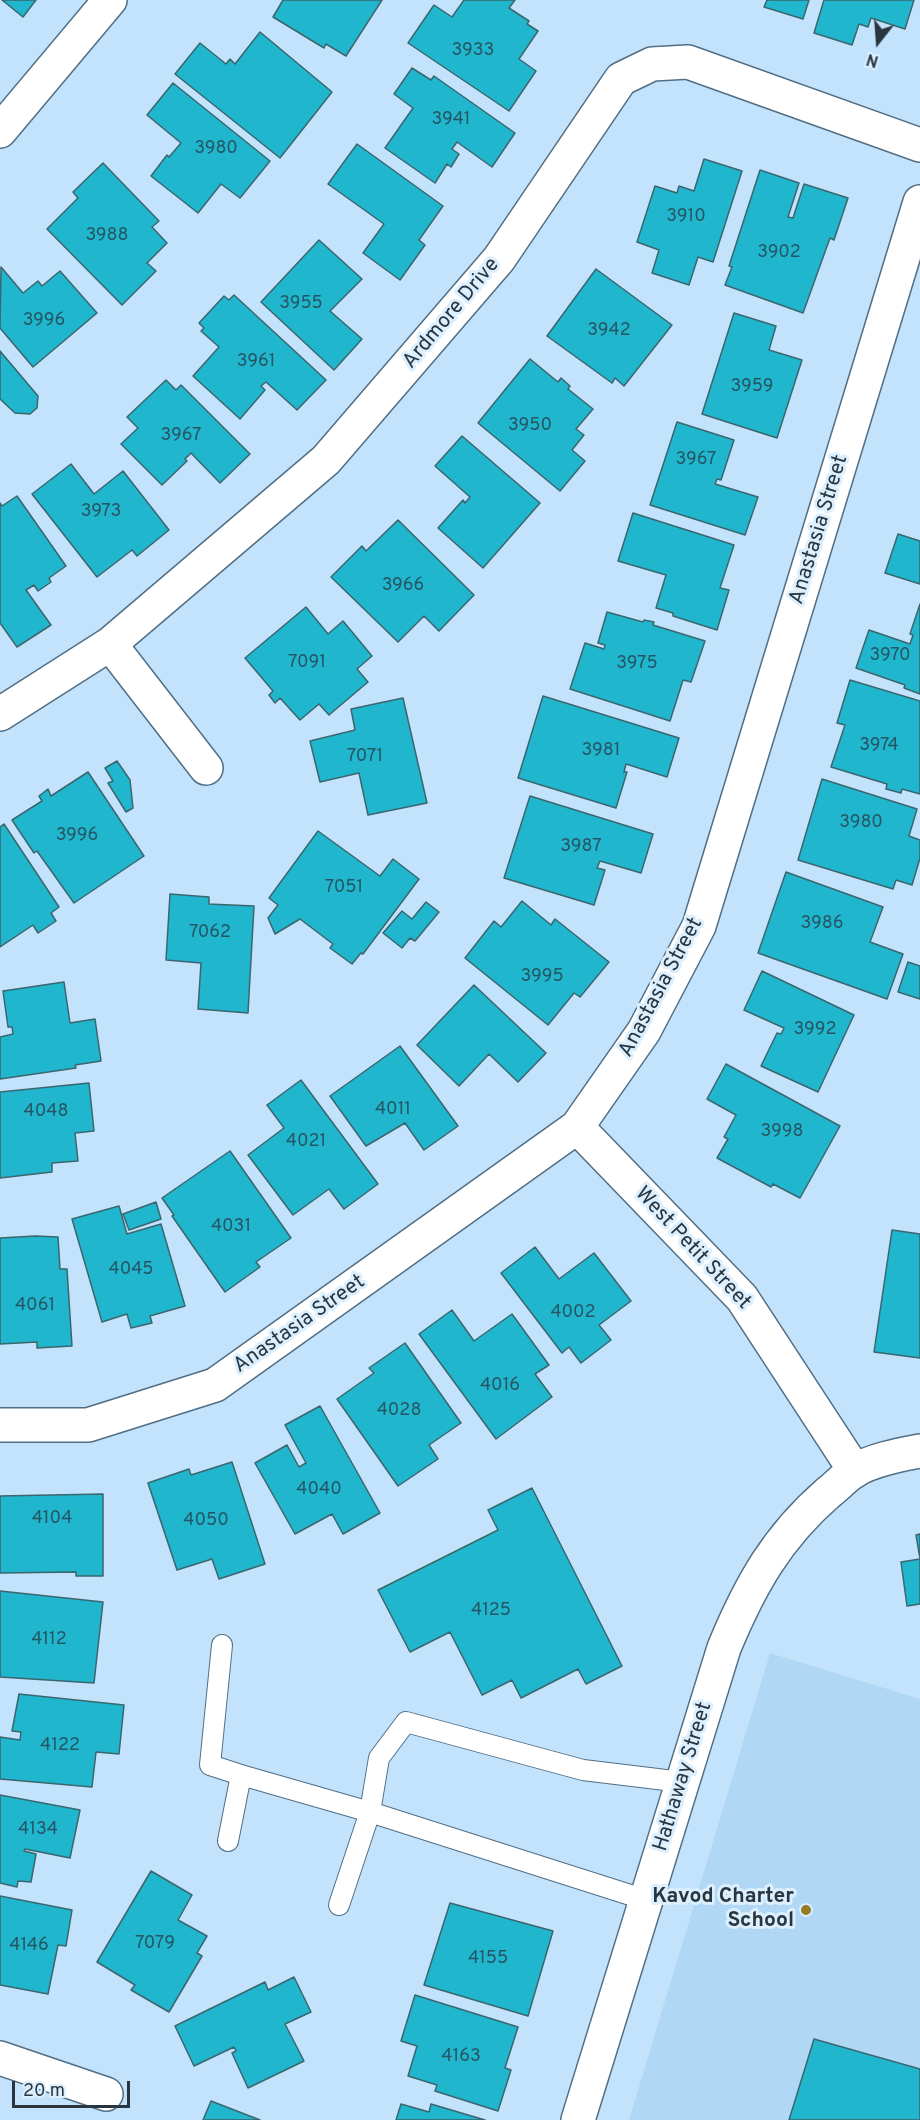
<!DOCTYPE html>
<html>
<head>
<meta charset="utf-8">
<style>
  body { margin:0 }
  #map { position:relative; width:920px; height:2120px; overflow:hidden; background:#c3e3fd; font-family:Overpass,sans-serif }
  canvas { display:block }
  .north { position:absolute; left:848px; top:12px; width:60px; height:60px; -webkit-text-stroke:4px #dbeffe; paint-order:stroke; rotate:197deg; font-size:16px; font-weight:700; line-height:24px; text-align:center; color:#293640 }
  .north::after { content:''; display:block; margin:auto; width:21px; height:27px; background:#293640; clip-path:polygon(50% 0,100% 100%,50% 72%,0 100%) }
  .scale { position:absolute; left:12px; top:2081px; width:118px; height:27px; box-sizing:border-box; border:3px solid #293640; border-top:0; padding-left:8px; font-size:18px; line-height:21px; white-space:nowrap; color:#293640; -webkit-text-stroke:4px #dbeffe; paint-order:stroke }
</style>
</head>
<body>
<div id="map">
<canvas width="920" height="2120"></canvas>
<div class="north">N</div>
<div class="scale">20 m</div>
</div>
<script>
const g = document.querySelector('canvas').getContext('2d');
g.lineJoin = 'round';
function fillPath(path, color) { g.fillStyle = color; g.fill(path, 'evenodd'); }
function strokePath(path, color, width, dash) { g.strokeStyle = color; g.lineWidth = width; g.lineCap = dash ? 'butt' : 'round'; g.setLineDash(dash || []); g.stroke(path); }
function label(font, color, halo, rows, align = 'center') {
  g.font = font + ' Overpass,sans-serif'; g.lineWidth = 6; g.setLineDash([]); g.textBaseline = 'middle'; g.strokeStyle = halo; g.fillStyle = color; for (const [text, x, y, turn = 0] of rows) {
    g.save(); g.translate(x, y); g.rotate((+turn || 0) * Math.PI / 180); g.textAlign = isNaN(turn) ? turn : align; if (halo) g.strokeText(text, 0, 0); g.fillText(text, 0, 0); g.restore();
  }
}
fillPath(new Path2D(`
  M 770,1653 L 920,1699 L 920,2120 L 629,2120 Z`), '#b0d8f5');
const building = new Path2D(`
  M 2,0 L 36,0 L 23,17 Z
  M 283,0 L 382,0 L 346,56 L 326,44 L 324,48 L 273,17 Z
  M 464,0 L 515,0 L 509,8 L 529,21 L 527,24 L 538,31 L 519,59 L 536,71 L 509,111 L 408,43 L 434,5 L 452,17 Z
  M 767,0 L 809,0 L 803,19 L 764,7 Z
  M 824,0 L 914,0 L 905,29 L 871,18 L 868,27 L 859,24 L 852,45 L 814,33 Z
  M 260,32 L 332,92 L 280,158 L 175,74 L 200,43 L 226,64 L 230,59 L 235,64 Z
  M 412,68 L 431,80 L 434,76 L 515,133 L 492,167 L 457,142 L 452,149 L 459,154 L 451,167 L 447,164 L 435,183 L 385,148 L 413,108 L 394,94 Z
  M 173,83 L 270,161 L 240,198 L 221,184 L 198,213 L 151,176 L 167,155 L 169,157 L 181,143 L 147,115 Z
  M 357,144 L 443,206 L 419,240 L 425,245 L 400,280 L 363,253 L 384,224 L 328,184 Z
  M 704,159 L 742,171 L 713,262 L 698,257 L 689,285 L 652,273 L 659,250 L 637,242 L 655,186 L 677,193 L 679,186 L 694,191 Z
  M 103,163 L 159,221 L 152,227 L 167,243 L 147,263 L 156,271 L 122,305 L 47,229 L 78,198 L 73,192 Z
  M 760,170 L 799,183 L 788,217 L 793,218 L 804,184 L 848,198 L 834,240 L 830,238 L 803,313 L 725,285 L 732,267 L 729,266 Z
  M 319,240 L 362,279 L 330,311 L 362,339 L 334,370 L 261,302 Z
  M 1,267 L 23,293 L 38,281 L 42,286 L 60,271 L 97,313 L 33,367 L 0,328 Z
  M 596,269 L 672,325 L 624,386 L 615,378 L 612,383 L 547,336 Z
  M 234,295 L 326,380 L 297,410 L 266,382 L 261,386 L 265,390 L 240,419 L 193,376 L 219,347 L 201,331 L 204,328 L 199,323 L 224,296 L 229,300 Z
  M 734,313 L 776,326 L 769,350 L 802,360 L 777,438 L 702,414 Z
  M 0,351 L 38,396 L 37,408 L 30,414 L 15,413 L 0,399 Z
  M 530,359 L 558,382 L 561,378 L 570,386 L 568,389 L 593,409 L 576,429 L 584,435 L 572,450 L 585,461 L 560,491 L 478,423 Z
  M 166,380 L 176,390 L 181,385 L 250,454 L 220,483 L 191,453 L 185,459 L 187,461 L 162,485 L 121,444 L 138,428 L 127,417 Z
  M 677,422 L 734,440 L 721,480 L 717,479 L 715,484 L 758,497 L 745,535 L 650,505 Z
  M 462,436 L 540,503 L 483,568 L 438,528 L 463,500 L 465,503 L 470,497 L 435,466 Z
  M 71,464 L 94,494 L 123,471 L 169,530 L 137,556 L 132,550 L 97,577 L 32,494 Z
  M 17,496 L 66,566 L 49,578 L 51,582 L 38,591 L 34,585 L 26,590 L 51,625 L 17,647 L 0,623 L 0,503 L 2,506 Z
  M 633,513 L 734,545 L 720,588 L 729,590 L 717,630 L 673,616 L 673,613 L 656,608 L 666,575 L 618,561 Z
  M 398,520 L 474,595 L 439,631 L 424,616 L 398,642 L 331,577 L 362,546 L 366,551 Z
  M 898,534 L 920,541 L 920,584 L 885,573 Z
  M 920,604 L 920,694 L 904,688 L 905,685 L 856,668 L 869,630 L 910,644 L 913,635 L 910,634 Z
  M 306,607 L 328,634 L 343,621 L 372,656 L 357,669 L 368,682 L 329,715 L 319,704 L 300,720 L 280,698 L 275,703 L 269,695 L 273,691 L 245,658 Z
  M 607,612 L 643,622 L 644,620 L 654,622 L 653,625 L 705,641 L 691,682 L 683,680 L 670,721 L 570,689 L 585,643 L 604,649 L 605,645 L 598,643 Z
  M 850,680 L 920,701 L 920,794 L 902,789 L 901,793 L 886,789 L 887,784 L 831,767 L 845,725 L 837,723 Z
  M 543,696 L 679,738 L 667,777 L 626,764 L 624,772 L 627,772 L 616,808 L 518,778 Z
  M 403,698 L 427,803 L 368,815 L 359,773 L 320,782 L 310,741 L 355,730 L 351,709 Z
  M 117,761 L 130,780 L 133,808 L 126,812 L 108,783 L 113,781 L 105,768 Z
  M 88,772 L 144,856 L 74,903 L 37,851 L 34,853 L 12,820 L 42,801 L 39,796 L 48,789 L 51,796 Z
  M 822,779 L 917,809 L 909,836 L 920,840 L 920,858 L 912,885 L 896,880 L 893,889 L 798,860 Z
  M 530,796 L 653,834 L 641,873 L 600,861 L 597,868 L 605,870 L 594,905 L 504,878 Z
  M 4,824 L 59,907 L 51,913 L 56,921 L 38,933 L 33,925 L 0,947 L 0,827 Z
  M 318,831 L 380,876 L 393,859 L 419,879 L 363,954 L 361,953 L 352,964 L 330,948 L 333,944 L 300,919 L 275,934 L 268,918 L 278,905 L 269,898 Z
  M 786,872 L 883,907 L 870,942 L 903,954 L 887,999 L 758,953 Z
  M 170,894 L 209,897 L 209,904 L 254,906 L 248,1013 L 198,1009 L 201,963 L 166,960 Z
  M 522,901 L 551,925 L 555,919 L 609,962 L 580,997 L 574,993 L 548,1025 L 465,958 L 494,921 L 501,927 Z
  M 426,902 L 439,912 L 415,941 L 410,938 L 402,948 L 383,933 L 402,911 L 412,919 Z
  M 908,962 L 920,966 L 920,999 L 898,992 Z
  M 762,971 L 854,1015 L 818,1092 L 761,1066 L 777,1033 L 781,1034 L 784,1028 L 744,1010 Z
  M 64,982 L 70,1023 L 95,1019 L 101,1061 L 75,1065 L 76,1068 L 0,1079 L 0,1037 L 13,1034 L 12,1027 L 8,1027 L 3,991 Z
  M 474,985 L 546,1053 L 518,1082 L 489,1054 L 459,1086 L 417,1045 Z
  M 400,1046 L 458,1126 L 424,1150 L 405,1123 L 366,1146 L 330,1096 Z
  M 726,1064 L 840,1126 L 800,1198 L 773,1184 L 771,1187 L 717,1158 L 728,1139 L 724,1137 L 736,1115 L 707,1099 Z
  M 301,1080 L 378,1184 L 344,1209 L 329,1189 L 293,1215 L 248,1155 L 284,1128 L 267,1105 Z
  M 89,1083 L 94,1131 L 75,1133 L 78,1161 L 52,1163 L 52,1172 L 0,1178 L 0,1092 Z
  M 230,1151 L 291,1238 L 256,1262 L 260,1267 L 225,1292 L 172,1216 L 174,1215 L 162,1198 Z
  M 156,1202 L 161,1219 L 129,1230 L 123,1214 Z
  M 119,1206 L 127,1234 L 161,1224 L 185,1306 L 150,1316 L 152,1323 L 131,1328 L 127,1314 L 102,1322 L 72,1219 Z
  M 892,1230 L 920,1234 L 920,1358 L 874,1352 Z
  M 35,1236 L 58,1237 L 60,1269 L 67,1269 L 72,1346 L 37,1348 L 37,1342 L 0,1344 L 0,1238 Z
  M 535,1247 L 559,1279 L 594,1253 L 631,1301 L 599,1325 L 611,1340 L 581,1363 L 569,1347 L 562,1353 L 501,1273 Z
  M 452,1310 L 474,1341 L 512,1314 L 549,1365 L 535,1374 L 552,1397 L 496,1439 L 419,1334 Z
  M 405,1343 L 461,1423 L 429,1445 L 438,1459 L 398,1486 L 337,1399 L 374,1373 L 369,1368 Z
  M 320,1406 L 380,1513 L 343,1534 L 332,1514 L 295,1534 L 255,1463 L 287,1445 L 299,1467 L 306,1463 L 285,1425 Z
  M 232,1462 L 265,1564 L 219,1579 L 212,1559 L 177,1570 L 148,1483 L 189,1469 L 191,1475 Z
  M 532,1488 L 622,1666 L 586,1684 L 578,1669 L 521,1698 L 512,1680 L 482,1695 L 450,1632 L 410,1652 L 378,1590 L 498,1530 L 488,1510 Z
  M 103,1494 L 103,1576 L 76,1576 L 76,1572 L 0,1573 L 0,1496 Z
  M 920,1534 L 920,1604 L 907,1606 L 901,1562 L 920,1559 L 916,1535 Z
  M 0,1591 L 103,1602 L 94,1683 L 0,1677 Z
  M 19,1694 L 124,1705 L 119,1754 L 96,1752 L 92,1787 L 0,1779 L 0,1737 L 20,1740 L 21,1732 L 12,1731 Z
  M 0,1795 L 80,1810 L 70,1858 L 25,1849 L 24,1851 L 36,1854 L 31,1882 L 18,1881 L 17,1887 L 0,1883 Z
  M 151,1871 L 192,1895 L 178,1920 L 207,1936 L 197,1953 L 202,1956 L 169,2012 L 131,1990 L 135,1985 L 97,1962 Z
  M 0,1896 L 72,1910 L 66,1946 L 58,1945 L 48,1994 L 0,1985 Z
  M 450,1903 L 553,1931 L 528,2016 L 424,1985 Z
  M 294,1977 L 311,2012 L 285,2024 L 304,2061 L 248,2088 L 232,2053 L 236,2051 L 234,2047 L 194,2066 L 175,2026 L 265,1982 L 268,1990 Z
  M 415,1995 L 518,2027 L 505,2068 L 511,2070 L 498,2111 L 435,2091 L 437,2085 L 408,2076 L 417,2046 L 401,2041 Z
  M 814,2039 L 920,2069 L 920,2120 L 789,2120 Z
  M 211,2101 L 260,2120 L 203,2120 Z
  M 401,2104 L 429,2112 L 431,2104 L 485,2120 L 396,2120 Z`);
fillPath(building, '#1fb6ce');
strokePath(building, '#3b666e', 1.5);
const lane = new Path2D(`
  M 222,1645 L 210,1765 L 241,1775
  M 228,1841 L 241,1775 L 370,1812 L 379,1758 L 406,1722 L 583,1770 L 682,1782
  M 339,1905 L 370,1812 L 646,1900`);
const street = new Path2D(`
  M 0,131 L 110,0
  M 110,644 L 206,768
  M 0,714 L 110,644 L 326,460 L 499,259 L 621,79 L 652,64 L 688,62 L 920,145
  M 577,1127 L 742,1298 L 855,1471
  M 0,1425 L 88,1425 L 215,1385 L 577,1127 L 644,1031 L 699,926 L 920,202
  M 0,2058 L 106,2094`);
const secondary = new Path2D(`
  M 578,2120 L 724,1648 C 750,1585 777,1537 829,1492 C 837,1486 845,1477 854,1471 C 872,1460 899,1455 920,1451`);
strokePath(lane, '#516e84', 22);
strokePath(street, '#516e84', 36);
strokePath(secondary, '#516e84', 36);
strokePath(lane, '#fff', 20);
strokePath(street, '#fff', 33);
strokePath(secondary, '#fff', 33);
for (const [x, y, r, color] of [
  [806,1910,6,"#927d23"]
]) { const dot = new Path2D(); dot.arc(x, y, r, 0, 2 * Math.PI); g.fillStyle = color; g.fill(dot); strokePath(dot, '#dbeffe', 2); }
label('18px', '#265664', null, [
  ["3933",473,51],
  ["3941",451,120],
  ["3980",216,149],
  ["3910",686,217],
  ["3988",107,236],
  ["3902",779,253],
  ["3955",301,304],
  ["3996",44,321],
  ["3942",609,331],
  ["3961",256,362],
  ["3959",752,387],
  ["3950",530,426],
  ["3967",181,436],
  ["3967",696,460],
  ["3973",101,512],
  ["3966",403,586],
  ["3970",890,656],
  ["7091",307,663],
  ["3975",637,664],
  ["3974",879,746],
  ["3981",601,751],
  ["7071",365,757],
  ["3980",861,823],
  ["3996",77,836],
  ["3987",581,847],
  ["7051",344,888],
  ["3986",822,924],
  ["7062",210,933],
  ["3995",542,977],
  ["3992",815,1030],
  ["4011",393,1110],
  ["4048",46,1112],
  ["3998",782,1132],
  ["4021",306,1142],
  ["4031",231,1227],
  ["4045",131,1270],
  ["4061",35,1306],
  ["4002",573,1313],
  ["4016",500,1386],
  ["4028",399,1411],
  ["4040",319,1490],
  ["4104",52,1519],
  ["4050",206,1521],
  ["4125",491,1611],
  ["4112",49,1640],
  ["4122",60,1746],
  ["4134",38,1830],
  ["7079",155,1944],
  ["4146",29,1946],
  ["4155",488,1959],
  ["4163",461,2057]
]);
label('21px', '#293640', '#dbeffe', [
  ["Ardmore Drive",452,314,-50],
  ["Anastasia Street",820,530,-73],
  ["Anastasia Street",662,988,-62],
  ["West Petit Street",692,1249,47],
  ["Anastasia Street",300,1325,-35],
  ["Hathaway Street",684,1777,-73]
]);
label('bold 21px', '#293640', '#dbeffe', [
  ["Kavod Charter",794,1898],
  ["School",794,1922]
], 'right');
</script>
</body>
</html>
